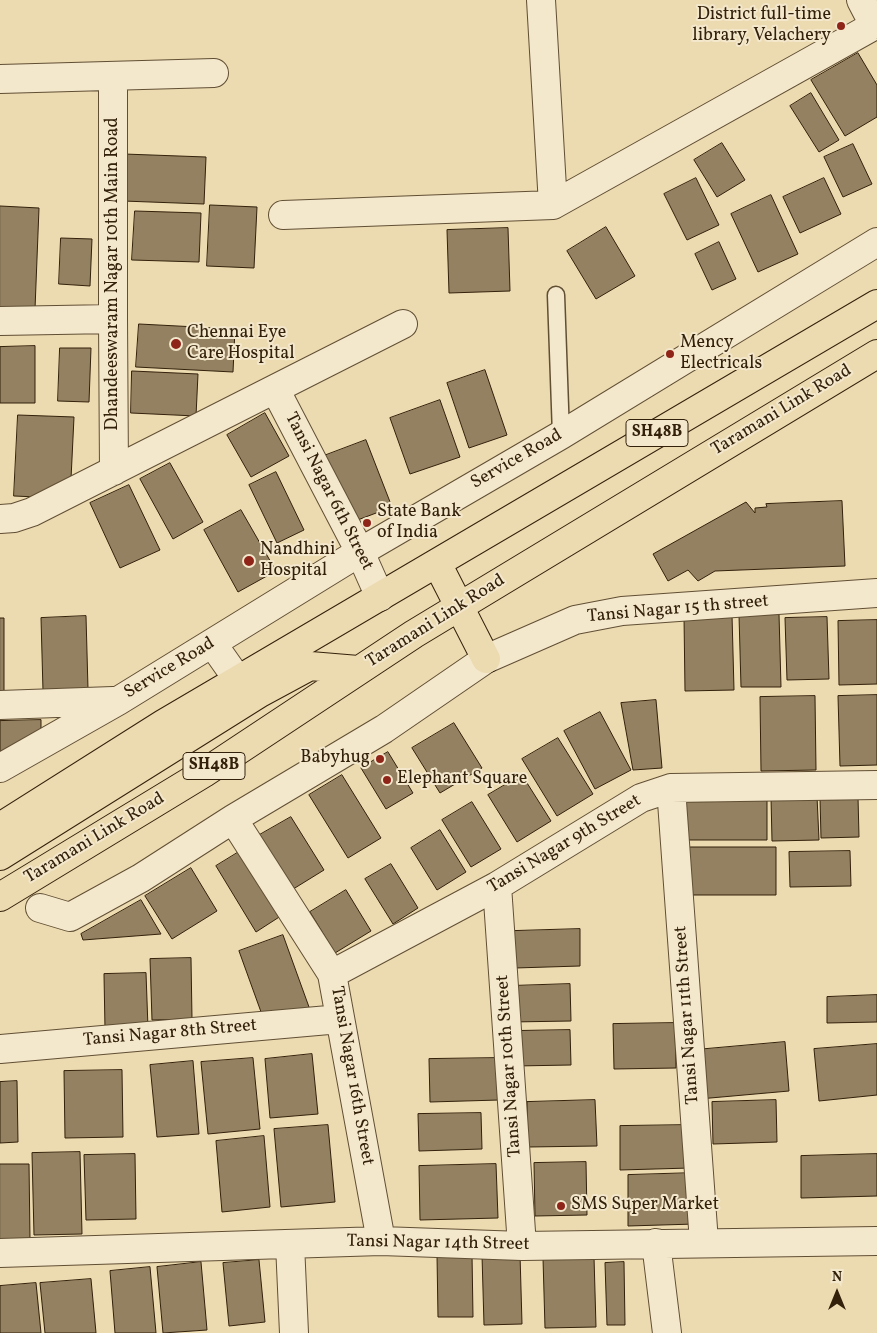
<!DOCTYPE html>
<html>
<head>
<meta charset="utf-8">
<style>
  body { margin:0 }
  #map { position:relative; width:877px; height:1333px; overflow:hidden; background:#ecdab0; font-family:Vollkorn,serif }
  canvas { display:block }
  .north { position:absolute; left:812px; top:1268px; width:50px; height:50px; -webkit-text-stroke:4px #f3e7cc; paint-order:stroke; rotate:0deg; font-size:14px; font-weight:700; line-height:20px; text-align:center; color:#33210b }
  .north::after { content:''; display:block; margin:auto; width:18px; height:22px; background:#33210b; clip-path:polygon(50% 0,100% 100%,50% 72%,0 100%) }
</style>
</head>
<body>
<div id="map">
<canvas width="877" height="1333"></canvas>
<div class="north">N</div>
</div>
<script>
const g = document.querySelector('canvas').getContext('2d');
g.lineJoin = 'round';
function fillPath(path, color) { g.fillStyle = color; g.fill(path, 'evenodd'); }
function strokePath(path, color, width, dash) { g.strokeStyle = color; g.lineWidth = width; g.lineCap = dash ? 'butt' : 'round'; g.setLineDash(dash || []); g.stroke(path); }
function label(font, color, halo, rows, align = 'center') {
  g.font = font + ' Vollkorn,serif'; g.lineWidth = 4; g.setLineDash([]); g.textBaseline = 'middle'; g.strokeStyle = halo; g.fillStyle = color; for (const [text, x, y, turn = 0] of rows) {
    g.save(); g.translate(x, y); g.rotate((+turn || 0) * Math.PI / 180); g.textAlign = isNaN(turn) ? turn : align; if (halo) g.strokeText(text, 0, 0); g.fillText(text, 0, 0); g.restore();
  }
}
const building = new Path2D(`
  M 858,53 L 877,85 L 877,117 L 845,136 L 811,80 Z
  M 811,93 L 839,140 L 819,152 L 790,106 Z
  M 722,143 L 745,180 L 717,197 L 694,160 Z
  M 853,144 L 872,184 L 843,197 L 824,157 Z
  M 124,154 L 206,157 L 204,204 L 123,201 Z
  M 696,178 L 719,225 L 687,240 L 664,194 Z
  M 824,178 L 841,214 L 800,233 L 783,197 Z
  M 771,195 L 798,254 L 758,272 L 731,214 Z
  M 210,205 L 257,207 L 254,268 L 207,266 Z
  M 0,206 L 39,208 L 35,309 L 0,308 Z
  M 135,211 L 201,213 L 199,262 L 132,260 Z
  M 606,227 L 635,276 L 596,299 L 567,251 Z
  M 508,228 L 510,291 L 449,293 L 447,230 Z
  M 61,238 L 92,239 L 90,286 L 59,284 Z
  M 719,242 L 736,279 L 712,290 L 695,254 Z
  M 139,324 L 235,329 L 233,372 L 136,367 Z
  M 35,346 L 35,403 L 0,403 L 0,347 Z
  M 60,348 L 91,348 L 89,402 L 58,401 Z
  M 485,370 L 507,435 L 469,448 L 447,383 Z
  M 132,371 L 198,374 L 196,416 L 131,413 Z
  M 440,400 L 460,457 L 410,474 L 390,418 Z
  M 265,413 L 289,456 L 251,477 L 227,435 Z
  M 18,415 L 74,417 L 71,479 L 37,497 L 14,496 Z
  M 366,440 L 392,507 L 347,524 L 321,457 Z
  M 170,463 L 203,522 L 173,539 L 140,479 Z
  M 276,472 L 304,530 L 277,543 L 249,485 Z
  M 129,485 L 160,550 L 120,568 L 90,503 Z
  M 842,501 L 845,566 L 715,571 L 698,581 L 688,570 L 668,581 L 653,554 L 746,502 L 755,513 L 755,508 L 767,507 L 766,504 Z
  M 241,510 L 276,571 L 238,592 L 204,530 Z
  M 779,614 L 781,687 L 741,687 L 739,615 Z
  M 732,615 L 734,690 L 685,691 L 684,616 Z
  M 86,616 L 88,689 L 43,691 L 41,618 Z
  M 827,617 L 829,679 L 787,680 L 785,618 Z
  M 0,618 L 4,618 L 4,697 L 0,697 Z
  M 877,620 L 877,684 L 839,685 L 838,621 Z
  M 877,695 L 877,765 L 840,766 L 838,696 Z
  M 815,696 L 816,770 L 761,771 L 760,697 Z
  M 656,700 L 662,768 L 633,770 L 621,703 Z
  M 600,712 L 631,770 L 595,789 L 564,731 Z
  M 41,720 L 41,731 L 0,755 L 0,721 Z
  M 454,723 L 482,768 L 440,793 L 412,748 Z
  M 558,738 L 593,794 L 557,816 L 522,759 Z
  M 388,752 L 413,793 L 386,809 L 361,768 Z
  M 342,775 L 381,838 L 348,858 L 309,795 Z
  M 522,775 L 551,821 L 517,842 L 488,795 Z
  M 686,793 L 767,793 L 767,840 L 687,840 Z
  M 817,796 L 819,840 L 772,841 L 771,797 Z
  M 858,797 L 859,837 L 821,838 L 820,798 Z
  M 472,802 L 501,849 L 471,867 L 442,820 Z
  M 291,817 L 324,870 L 290,891 L 256,837 Z
  M 440,830 L 466,872 L 437,890 L 411,848 Z
  M 247,847 L 287,912 L 256,932 L 216,866 Z
  M 689,847 L 776,847 L 776,895 L 689,895 Z
  M 850,851 L 851,886 L 790,887 L 789,852 Z
  M 391,864 L 418,908 L 393,924 L 365,879 Z
  M 191,868 L 217,911 L 172,939 L 145,896 Z
  M 346,890 L 371,931 L 335,953 L 310,912 Z
  M 141,900 L 161,934 L 83,940 L 81,934 Z
  M 580,929 L 580,966 L 515,968 L 514,931 Z
  M 283,935 L 309,1007 L 265,1023 L 239,951 Z
  M 191,958 L 192,1019 L 152,1020 L 150,959 Z
  M 146,973 L 148,1028 L 105,1029 L 104,974 Z
  M 570,984 L 571,1021 L 511,1022 L 510,986 Z
  M 877,995 L 877,1022 L 827,1023 L 827,997 Z
  M 675,1023 L 676,1068 L 614,1069 L 613,1024 Z
  M 570,1030 L 571,1065 L 515,1066 L 515,1031 Z
  M 785,1042 L 789,1091 L 699,1099 L 695,1050 Z
  M 877,1044 L 877,1095 L 819,1101 L 814,1049 Z
  M 312,1054 L 318,1114 L 270,1118 L 265,1059 Z
  M 253,1058 L 260,1129 L 208,1134 L 201,1062 Z
  M 498,1058 L 499,1100 L 430,1102 L 429,1059 Z
  M 193,1061 L 199,1134 L 157,1137 L 150,1065 Z
  M 122,1070 L 123,1137 L 65,1138 L 64,1071 Z
  M 17,1081 L 18,1142 L 0,1143 L 0,1082 Z
  M 595,1100 L 597,1146 L 528,1147 L 527,1102 Z
  M 776,1100 L 777,1142 L 713,1144 L 712,1102 Z
  M 481,1113 L 482,1149 L 419,1151 L 418,1114 Z
  M 328,1125 L 335,1202 L 281,1207 L 274,1129 Z
  M 689,1125 L 690,1168 L 620,1170 L 620,1126 Z
  M 264,1136 L 270,1207 L 222,1212 L 216,1141 Z
  M 80,1152 L 82,1234 L 34,1235 L 32,1153 Z
  M 135,1154 L 136,1219 L 86,1220 L 84,1155 Z
  M 877,1154 L 877,1196 L 801,1198 L 801,1156 Z
  M 586,1162 L 587,1215 L 535,1216 L 534,1163 Z
  M 0,1164 L 29,1164 L 30,1239 L 0,1240 Z
  M 496,1164 L 498,1218 L 420,1220 L 419,1166 Z
  M 694,1173 L 695,1224 L 628,1226 L 628,1175 Z
  M 472,1254 L 473,1317 L 438,1317 L 437,1255 Z
  M 520,1254 L 522,1324 L 484,1325 L 482,1255 Z
  M 594,1257 L 596,1327 L 545,1328 L 543,1258 Z
  M 259,1260 L 265,1322 L 229,1326 L 223,1263 Z
  M 201,1262 L 207,1330 L 163,1333 L 157,1267 Z
  M 624,1262 L 625,1325 L 607,1325 L 605,1263 Z
  M 150,1267 L 156,1333 L 115,1333 L 110,1271 Z
  M 91,1279 L 96,1333 L 45,1333 L 40,1283 Z
  M 36,1283 L 41,1333 L 0,1333 L 0,1286 Z`);
fillPath(building, '#938161');
strokePath(building, '#33210b', 1);
const service = new Path2D(`
  M 556,295 L 561,435`);
const minor = new Path2D(`
  M 541,0 L 553,205
  M 861,0 L 874,25
  M 113,76 L 113,319 L 114,471
  M 0,79 L 214,73
  M 283,215 L 553,205 L 877,24
  M 0,321 L 113,319
  M 275,389 L 360,552 L 380,597
  M 0,519 L 14,518 L 32,512 L 403,324
  M 212,643 L 238,680
  M 0,705 L 113,701
  M 0,768 L 118,701 L 360,552 L 561,435 L 877,242
  M 671,788 L 704,1242
  M 233,819 L 332,974 L 381,1241
  M 497,886 L 522,1246
  M 40,908 L 70,917 L 141,878 L 233,819 L 384,729 L 486,659 L 575,620 L 622,611 L 877,593
  M 332,974 L 497,886 L 641,798 L 671,788 L 877,785
  M 0,1049 L 340,1019
  M 656,1243 L 667,1333
  M 290,1244 L 294,1333
  M 0,1253 L 381,1241 L 522,1246 L 877,1241`);
const primary = new Path2D(`
  M 437,563 L 486,659
  M 0,827 L 163,724 L 877,304
  M 0,856 L 260,693 L 310,666 L 358,670
  M 0,897 L 204,773 L 414,634 L 877,354`);
strokePath(service, '#614f34', 19);
strokePath(minor, '#614f34', 30);
strokePath(primary, '#33210b', 30);
strokePath(service, '#f3e7cc', 16);
strokePath(minor, '#f3e7cc', 28);
strokePath(primary, '#ecdab0', 28);
for (const [x, y, r, color] of [
  [841,26,5,"#8f2418"],
  [176,344,6,"#8f2418"],
  [670,354,5,"#8f2418"],
  [367,523,5,"#8f2418"],
  [249,561,6,"#8f2418"],
  [380,759,5,"#8f2418"],
  [387,780,5,"#8f2418"],
  [561,1206,5,"#8f2418"]
]) { const dot = new Path2D(); dot.arc(x, y, r, 0, 2 * Math.PI); g.fillStyle = color; g.fill(dot); strokePath(dot, '#f3e7cc', 2); }
for (const [x, y, w] of [
  [657,433,62],
  [214,766,62]
]) { const box = new Path2D(); box.roundRect(x - w / 2, y - 13.5, w, 27, 4); g.fillStyle = '#f3e7cc'; g.fill(box); strokePath(box, '#33210b', 1); }
label('bold 16px', '#33210b', null, [
  ["SH48B",657,433],
  ["SH48B",214,766]
]);
label('18px', '#33210b', '#f3e7cc', [
  ["District full-time",831,16,"right"],
  ["library, Velachery",831,37,"right"],
  ["Chennai Eye",187,334],
  ["Care Hospital",187,355],
  ["Mency",680,344],
  ["Electricals",680,365],
  ["State Bank",377,513],
  ["of India",377,534],
  ["Nandhini",260,551],
  ["Hospital",260,572],
  ["Babyhug",370,759,"right"],
  ["Elephant Square",397,780],
  ["SMS Super Market",571,1206]
], 'left');
label('18px', '#33210b', '#f3e7cc', [
  ["Dhandeeswaram Nagar 10th Main Road",114,274,-90],
  ["Taramani Link Road",782,411,-31],
  ["Service Road",517,460,-30],
  ["Tansi Nagar 6th Street",328,492,63],
  ["Tansi Nagar 15 th street",678,610,-5],
  ["Taramani Link Road",436,622,-32],
  ["Service Road",170,669,-31],
  ["Taramani Link Road",95,839,-31],
  ["Tansi Nagar 9th Street",565,845,-31],
  ["Tansi Nagar 11th Street",688,1015,-94],
  ["Tansi Nagar 8th Street",170,1034,-5],
  ["Tansi Nagar 10th Street",510,1066,-94],
  ["Tansi Nagar 16th Street",351,1076,80],
  ["Tansi Nagar 14th Street",438,1244,1]
]);
</script>
</body>
</html>
